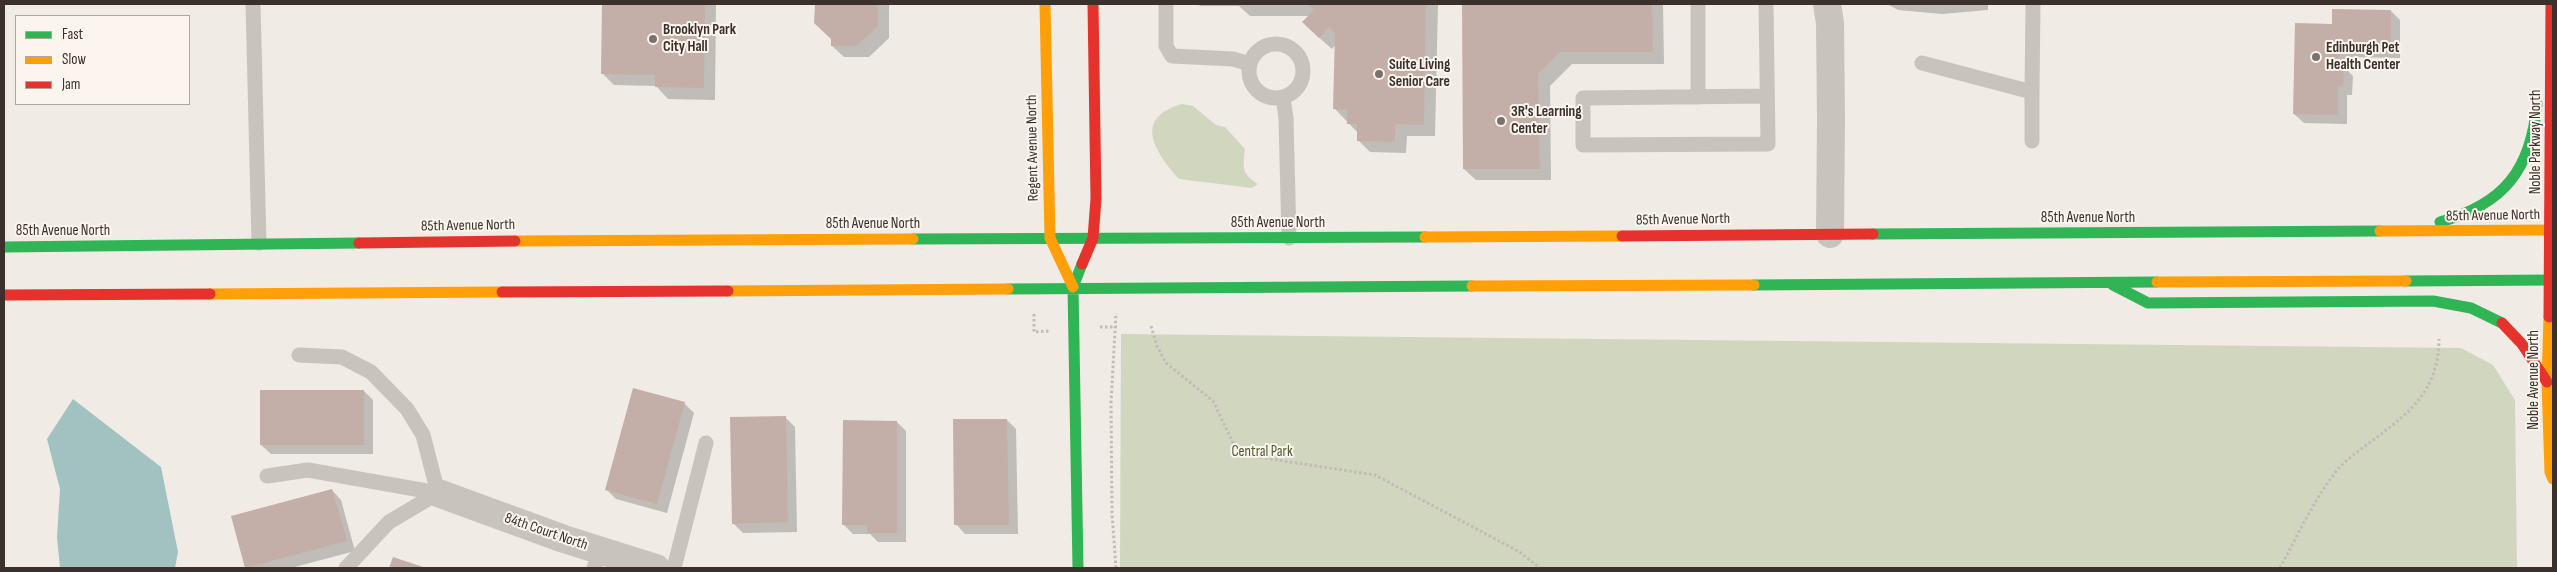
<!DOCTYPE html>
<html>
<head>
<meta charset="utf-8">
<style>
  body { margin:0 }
  #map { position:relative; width:2557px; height:572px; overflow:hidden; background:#f0ebe5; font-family:"Sofia Sans Condensed",sans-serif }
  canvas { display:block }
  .frame { position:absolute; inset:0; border:5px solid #3b302b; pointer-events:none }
  .legend { position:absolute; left:15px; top:15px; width:175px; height:90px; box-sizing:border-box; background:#fbf5ee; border:1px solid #aea6a0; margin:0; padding:6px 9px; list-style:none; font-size:15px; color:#3b302b }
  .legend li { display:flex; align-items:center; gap:10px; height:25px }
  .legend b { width:25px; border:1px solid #aea6a0 }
</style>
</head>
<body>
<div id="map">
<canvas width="2557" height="572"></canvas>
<div class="frame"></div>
<ul class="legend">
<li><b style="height:6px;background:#30b455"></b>Fast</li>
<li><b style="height:6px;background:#ff9f0a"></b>Slow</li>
<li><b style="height:6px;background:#e5322d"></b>Jam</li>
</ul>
</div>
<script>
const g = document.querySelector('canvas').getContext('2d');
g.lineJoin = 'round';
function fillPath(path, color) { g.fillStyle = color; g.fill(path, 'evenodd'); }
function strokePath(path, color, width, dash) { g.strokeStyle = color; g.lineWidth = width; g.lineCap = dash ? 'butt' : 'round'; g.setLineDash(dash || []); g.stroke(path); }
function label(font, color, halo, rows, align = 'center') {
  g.font = font + ' "Sofia Sans Condensed",sans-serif'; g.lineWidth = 4; g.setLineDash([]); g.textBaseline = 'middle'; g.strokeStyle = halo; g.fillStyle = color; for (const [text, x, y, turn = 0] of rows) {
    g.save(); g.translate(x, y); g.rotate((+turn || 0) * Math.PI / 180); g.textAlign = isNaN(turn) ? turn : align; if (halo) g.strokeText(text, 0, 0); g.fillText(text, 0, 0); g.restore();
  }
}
fillPath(new Path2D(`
  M 1182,104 L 1193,106 L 1216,125 L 1225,127 L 1245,149 C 1243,167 1241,174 1258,184 L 1252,188 L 1179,179 C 1154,151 1133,118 1182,104 Z
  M 1121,334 L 2461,348 L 2493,365 L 2515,400 L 2517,568 L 1120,568 Z`), '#d1d6bf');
fillPath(new Path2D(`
  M 73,399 L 161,467 L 178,552 L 175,568 L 60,568 L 57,537 L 60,489 L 47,439 Z`), '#a1c2c1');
fillPath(new Path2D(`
  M 603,4 L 716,4 L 715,100 L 668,99 L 656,86 L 614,85 L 602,73 Z
  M 816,4 L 889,4 L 889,38 L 869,57 L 844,57 L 832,46 L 832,39 L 816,22 Z
  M 1198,4 L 1438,4 L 1435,136 L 1407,136 L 1406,153 L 1370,152 L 1358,140 L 1358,133 L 1335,109 L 1336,44 L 1332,49 L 1315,34 L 1309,16 L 1250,16 L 1239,6 L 1200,6 Z
  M 1463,4 L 1663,4 L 1664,64 L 1572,64 L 1550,86 L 1551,180 L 1476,180 L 1464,169 Z
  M 1887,4 L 1988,4 L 1988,10 L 1942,14 L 1898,10 Z
  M 2391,11 L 2400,20 L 2400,58 L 2348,57 L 2348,71 L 2353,76 L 2352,95 L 2347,95 L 2347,124 L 2304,123 L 2294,114 L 2334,25 Z
  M 364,391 L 373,400 L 373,454 L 271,454 L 261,445 Z
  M 684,403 L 694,413 L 667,513 L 616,499 L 606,489 Z
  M 785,417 L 795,427 L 797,532 L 743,533 L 733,523 Z
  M 1007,420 L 1016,429 L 1018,534 L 965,534 L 956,524 Z
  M 897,422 L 906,431 L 906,542 L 878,542 L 870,534 L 853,534 L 843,524 Z
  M 332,490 L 341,500 L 355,551 L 291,568 L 247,568 L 233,517 Z`), '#0003');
fillPath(new Path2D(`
  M 602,4 L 705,4 L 704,88 L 655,87 L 655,75 L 601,74 Z
  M 815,4 L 878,4 L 878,26 L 856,46 L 831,46 L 831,39 L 814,23 Z
  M 1307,4 L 1426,4 L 1424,125 L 1395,124 L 1395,142 L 1357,141 L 1357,124 L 1347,124 L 1347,110 L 1333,109 L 1335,33 L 1329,27 L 1319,38 L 1302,22 L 1314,10 Z
  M 1462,4 L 1652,4 L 1653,52 L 1560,52 L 1538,74 L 1540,169 L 1463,169 Z
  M 2332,9 L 2391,10 L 2391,49 L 2339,48 L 2339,65 L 2344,65 L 2343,86 L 2338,86 L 2338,115 L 2293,114 L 2295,23 L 2332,24 Z
  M 633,388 L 685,402 L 657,504 L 605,490 Z
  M 260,390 L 364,390 L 364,445 L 260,445 Z
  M 786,416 L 788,522 L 732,524 L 730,417 Z
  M 953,419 L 1007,419 L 1009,525 L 954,525 Z
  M 843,420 L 897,421 L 897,533 L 867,533 L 867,525 L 842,525 Z
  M 332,489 L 347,541 L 245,568 L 231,516 Z
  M 393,557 L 426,568 L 389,568 Z`), '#c3afa7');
strokePath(new Path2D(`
  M 1034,314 L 1034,332 L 1049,331
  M 1151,326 L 1157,346 L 1166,363 L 1213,401 L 1236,449 L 1245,455 L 1375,475 L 1518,551 L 1540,568
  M 1100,327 L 1117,327
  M 1116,568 L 1112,513 L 1111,402 L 1116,313
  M 2280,568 C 2298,535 2314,499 2338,469 C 2348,458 2361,449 2373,440 C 2410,413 2439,389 2439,339`), '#c2bbb6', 3, [2.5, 2.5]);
strokePath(new Path2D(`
  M 253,4 L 259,243
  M 1166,4 L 1166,46 L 1172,56 L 1233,59 L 1250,64
  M 1698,4 L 1698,97
  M 1766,4 L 1768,144 L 1583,145 L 1583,98 L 1767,96
  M1249 71a27 27 0 1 1 54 0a27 27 0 1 1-54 0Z
  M 1922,63 L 2032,92 L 2032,141
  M 2032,92 L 2033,4
  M 1283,97 L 1286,118 L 1289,238
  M 299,355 L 342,357 L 371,372 L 407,409 L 423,435 L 438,493
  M 267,476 L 308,470 L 438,493
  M 346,568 L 389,522 L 438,493
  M 594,568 L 601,550
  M 674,568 L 706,443`), '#c9c3be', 15);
strokePath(new Path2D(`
  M 1827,4 L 1830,23 L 1831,119 L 1830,234
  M 438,493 L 564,539 L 656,568`), '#c9c3be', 28);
strokePath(new Path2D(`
  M 2440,222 C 2504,204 2531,170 2537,104
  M 1873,234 L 2380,231
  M 913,239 L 1425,237
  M 4,247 L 359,243
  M 2406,281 L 2553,280
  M 1754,285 L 2157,282
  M 2113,285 L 2148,303 L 2433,301 L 2471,308 L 2502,323
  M 1008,289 L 1472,286
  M 1078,568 L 1073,287 L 1082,264`), '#30b455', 11);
strokePath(new Path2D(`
  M 1045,4 L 1050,238 L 1073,287
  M 2380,231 L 2553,230
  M 1425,237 L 1622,236
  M 515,241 L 913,239
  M 2157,282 L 2406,281
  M 1472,286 L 1754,285
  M 728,291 L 1008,289
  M 210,294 L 502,292
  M 2549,317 L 2547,382 L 2550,472 L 2553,479`), '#ff9f0a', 11);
strokePath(new Path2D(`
  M 1622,236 L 1873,234
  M 359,243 L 515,241
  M 1082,264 L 1093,238 L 1096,199 L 1093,4
  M 502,292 L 728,291
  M 4,295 L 210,294
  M 2549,317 L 2551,4
  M 2502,323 L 2522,344 L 2547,382`), '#e5322d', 11);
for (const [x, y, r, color] of [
  [653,39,5,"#7a716c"],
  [2316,57,5,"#7a716c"],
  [1379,74,5,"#7a716c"],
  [1501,121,5,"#7a716c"]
]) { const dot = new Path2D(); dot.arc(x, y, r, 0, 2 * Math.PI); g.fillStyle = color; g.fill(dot); strokePath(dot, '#fbf5ee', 2); }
label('bold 15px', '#3b302b', '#fbf5ee', [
  ["Brooklyn Park",663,30],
  ["City Hall",663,47],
  ["Edinburgh Pet",2326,48],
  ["Health Center",2326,65],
  ["Suite Living",1389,65],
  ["Senior Care",1389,82],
  ["3R's Learning",1511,112],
  ["Center",1511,129]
], 'left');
label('15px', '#3b302b', '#fbf5ee', [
  ["Noble Parkway North",2536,142,-90],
  ["Regent Avenue North",1033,148,-91],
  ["85th Avenue North",2493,216,-1],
  ["85th Avenue North",2088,218],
  ["85th Avenue North",1683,220,-1],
  ["85th Avenue North",1278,223],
  ["85th Avenue North",873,224],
  ["85th Avenue North",468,226,-1],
  ["85th Avenue North",63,231],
  ["Noble Avenue North",2534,380,-90],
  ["84th Court North",546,532,19]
]);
label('15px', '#4a5a2e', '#fbf5ee', [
  ["Central Park",1262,452]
]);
</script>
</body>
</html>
